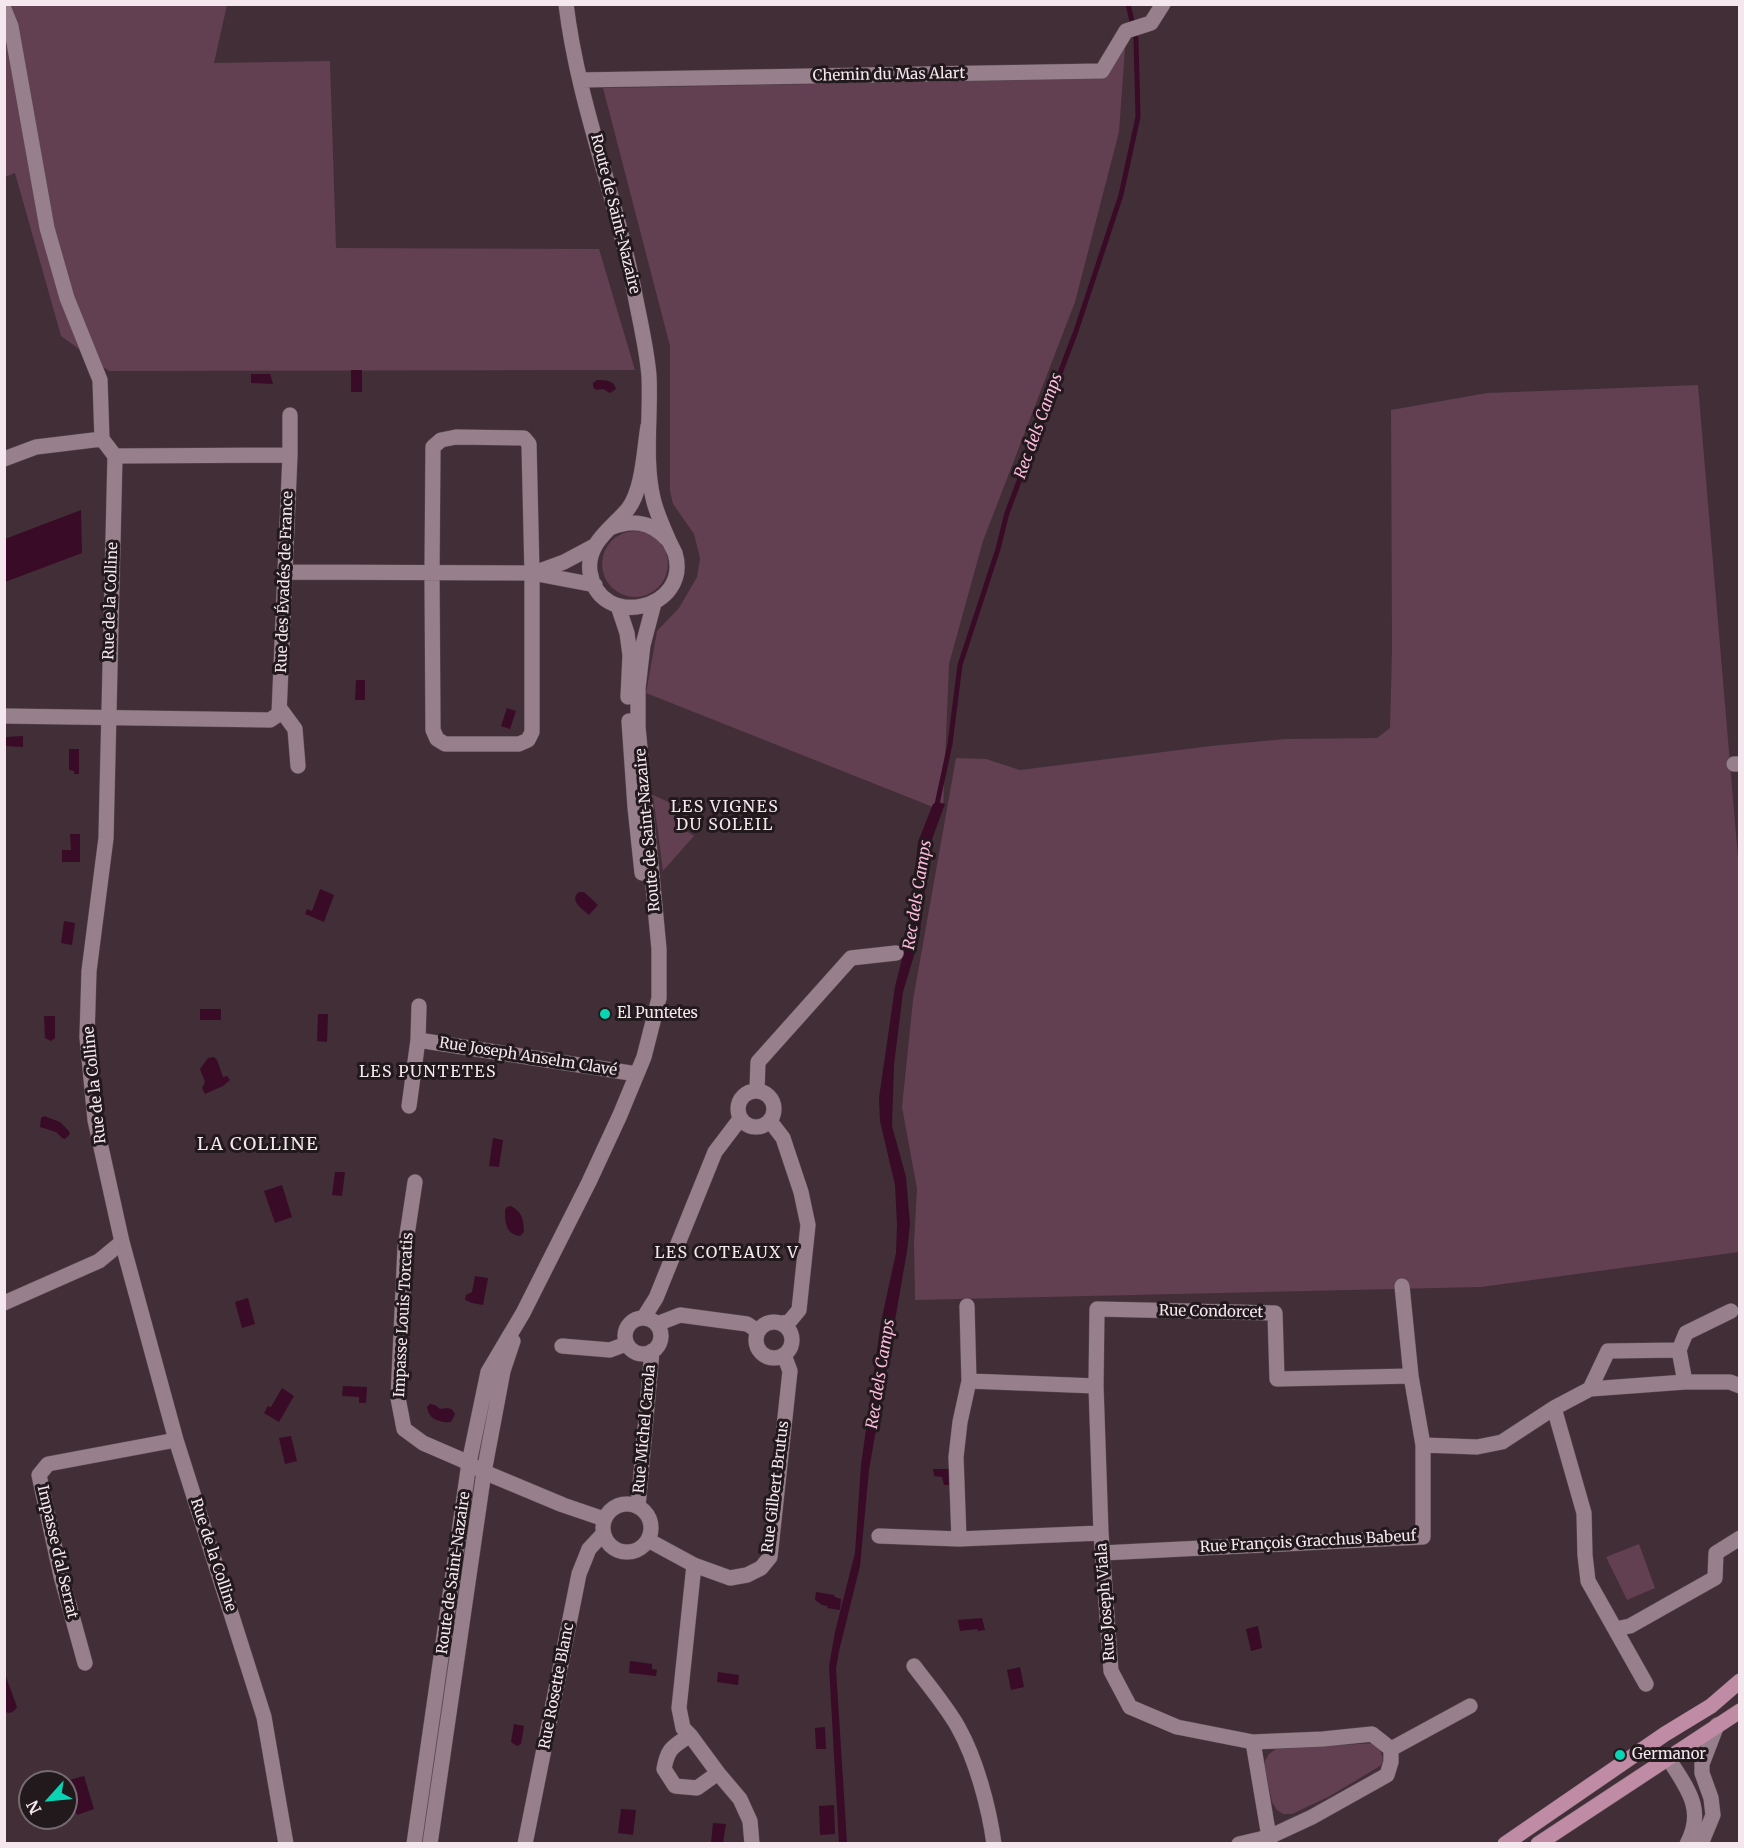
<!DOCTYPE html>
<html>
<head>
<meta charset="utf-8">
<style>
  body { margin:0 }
  #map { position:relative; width:1744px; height:1848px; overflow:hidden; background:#412e37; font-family:Merriweather,serif }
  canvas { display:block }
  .frame { position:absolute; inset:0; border:6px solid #f4e7ed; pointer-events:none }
  .north { position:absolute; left:18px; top:1770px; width:60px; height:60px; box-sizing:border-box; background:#22191d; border:2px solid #766b70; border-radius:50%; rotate:243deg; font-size:16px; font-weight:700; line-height:24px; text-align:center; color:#f4e7ed }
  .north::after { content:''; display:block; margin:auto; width:21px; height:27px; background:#09d5b5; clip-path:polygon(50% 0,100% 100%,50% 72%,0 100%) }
</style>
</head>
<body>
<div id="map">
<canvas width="1744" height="1848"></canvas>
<div class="frame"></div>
<div class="north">N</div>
</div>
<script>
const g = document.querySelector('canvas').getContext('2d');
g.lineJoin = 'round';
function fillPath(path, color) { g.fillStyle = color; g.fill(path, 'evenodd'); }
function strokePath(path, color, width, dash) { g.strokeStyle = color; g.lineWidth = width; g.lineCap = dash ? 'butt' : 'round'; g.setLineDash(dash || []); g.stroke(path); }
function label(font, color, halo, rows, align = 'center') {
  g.font = font + ' Merriweather,serif'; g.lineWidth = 6; g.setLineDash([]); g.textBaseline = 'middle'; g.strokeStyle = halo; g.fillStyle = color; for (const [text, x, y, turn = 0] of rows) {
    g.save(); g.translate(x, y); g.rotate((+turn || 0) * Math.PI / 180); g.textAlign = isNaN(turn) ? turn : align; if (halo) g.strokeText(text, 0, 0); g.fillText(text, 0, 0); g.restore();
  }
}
fillPath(new Path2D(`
  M 5,5 L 227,5 L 214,63 L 330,61 L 336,248 L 599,249 L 635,370 L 109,371 L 61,336 L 15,173 L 5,177 Z
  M 1125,49 L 1119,132 L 1075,302 L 983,541 L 949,664 L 943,811 L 646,693 L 657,631 L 679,608 L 697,577 L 700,558 L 694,534 L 673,504 L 670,491 L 670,346 L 603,88 L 1070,79 Z
  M 1698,385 L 1739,870 L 1739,1252 L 1481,1287 L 915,1300 L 914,1242 L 917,1189 L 902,1107 L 913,1000 L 956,758 L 986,759 L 1020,770 L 1211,746 L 1285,739 L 1377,738 L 1390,728 L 1392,649 L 1391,410 L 1487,393 Z
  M602 564a33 33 0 1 1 66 0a33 33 0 1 1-66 0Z
  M 653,795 L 689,811 L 679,826 L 694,836 L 663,871 Z
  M 1639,1544 L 1655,1588 L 1627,1600 L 1606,1557 Z
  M 1374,1743 C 1380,1749 1382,1753 1383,1762 L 1380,1766 L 1330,1796 L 1292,1814 L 1283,1814 L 1277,1810 L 1272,1802 L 1265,1768 L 1265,1761 L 1269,1754 L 1276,1749 Z`), '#623f51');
fillPath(new Path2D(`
  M 351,370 L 362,370 L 362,392 L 351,392 Z
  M 251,374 L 270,374 L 273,384 L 251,383 Z
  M 597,380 C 605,380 614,380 616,389 L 610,393 L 603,389 L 596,390 L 593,387 L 593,383 Z
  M 81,510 L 82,553 L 5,582 L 5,539 Z
  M 356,680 L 365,680 L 365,700 L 355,700 Z
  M 507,708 L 516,711 L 510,729 L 501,726 Z
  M 23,736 L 23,747 L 5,746 L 5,737 Z
  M 69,749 L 79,749 L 79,774 L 74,774 L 74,771 L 69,770 Z
  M 938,802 L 945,804 L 930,845 L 919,939 L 903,992 L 894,1065 L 892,1126 L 906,1177 L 910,1224 L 907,1251 L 869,1470 L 860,1566 L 839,1651 L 836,1669 L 847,1843 L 839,1843 L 829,1666 L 835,1632 L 855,1553 L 861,1465 L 881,1322 L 896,1253 L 897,1225 L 895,1185 L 880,1121 L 879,1098 L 895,987 L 909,931 L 918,842 L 933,804 Z
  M 70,834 L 80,834 L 80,862 L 62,862 L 62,850 L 71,850 Z
  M 320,889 L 334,895 L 324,922 L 305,914 L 307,909 L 312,911 Z
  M 579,892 L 584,892 L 598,905 L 589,915 C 581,908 569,900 579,892 Z
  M 64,921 L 75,923 L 72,945 L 61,943 Z
  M 200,1009 L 221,1009 L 221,1020 L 200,1020 Z
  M 318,1014 L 328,1014 L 327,1042 L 317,1041 Z
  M 44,1016 L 55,1016 L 55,1038 L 51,1041 L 45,1038 Z
  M 214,1057 L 217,1060 L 223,1077 L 227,1076 L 230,1080 L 223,1086 L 205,1094 L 202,1088 L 205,1082 L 200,1069 L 208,1058 Z
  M 44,1116 L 60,1122 L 69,1131 L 70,1134 L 65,1139 L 62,1138 L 56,1132 L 40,1127 L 41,1118 Z
  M 493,1138 L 503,1140 L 499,1167 L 489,1166 Z
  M 335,1172 L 345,1172 L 342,1196 L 332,1195 Z
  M 282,1185 L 292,1217 L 275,1223 L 264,1191 Z
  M 511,1206 C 523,1213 523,1219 524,1232 L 520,1236 C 505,1234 505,1221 505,1210 L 507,1207 Z
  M 475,1276 L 488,1278 L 483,1305 L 472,1303 L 465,1300 L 466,1295 L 472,1292 Z
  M 248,1298 L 255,1324 L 242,1328 L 235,1302 Z
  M 343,1386 L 367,1387 L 366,1403 L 359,1403 L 359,1397 L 342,1396 Z
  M 282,1388 L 294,1396 L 279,1422 L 264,1413 L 268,1406 L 271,1407 Z
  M 430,1404 L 435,1405 L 440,1409 C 448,1408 452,1407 455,1414 L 451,1422 C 440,1423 428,1419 427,1407 Z
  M 291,1436 L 297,1461 L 285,1464 L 279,1438 Z
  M 933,1469 L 952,1469 L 953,1485 L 944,1485 L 942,1477 L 934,1476 Z
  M 816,1592 L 834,1595 L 835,1597 L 841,1599 L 840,1610 L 827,1608 L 828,1606 L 822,1605 L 815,1600 Z
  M 982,1618 L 985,1630 L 978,1631 L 977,1629 L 960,1631 L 958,1620 Z
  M 1258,1626 L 1262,1648 L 1251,1651 L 1246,1629 Z
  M 630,1661 L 652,1664 L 652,1669 L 657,1670 L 656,1676 L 629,1673 Z
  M 1020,1667 L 1024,1687 L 1011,1690 L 1007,1670 Z
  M 718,1672 L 739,1675 L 738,1685 L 717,1682 Z
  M 5,1674 L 17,1707 C 14,1712 10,1714 5,1712 Z
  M 514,1724 L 524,1726 L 521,1744 L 517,1746 L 511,1742 Z
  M 825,1727 L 826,1749 L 816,1749 L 815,1728 Z
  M 84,1776 L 94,1809 L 77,1815 L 66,1781 Z
  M 834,1805 L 835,1834 L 820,1835 L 819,1806 Z
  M 621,1809 L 636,1810 L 633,1835 L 618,1833 Z
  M 713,1823 L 726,1824 L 723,1843 L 711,1843 Z`), '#390b27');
strokePath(new Path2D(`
  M 936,809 L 950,744 L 960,665 L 998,549 L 1007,513 L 1076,331 L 1121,195 L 1138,117 L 1136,39 L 1128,4`), '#390b27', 5);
const minor = new Path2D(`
  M 566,4 C 578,104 617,198 635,295 C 640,321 647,350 649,376 C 651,415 644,460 653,498 C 656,512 663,527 669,541 C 671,545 673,549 675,553 C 692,610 599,631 590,572 C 586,543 612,528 628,509 C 643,489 644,450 648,426
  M 4,9 L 11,26 L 47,228 L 67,298 L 100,380 L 102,439 L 115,456 L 106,838 L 89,971 L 87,1037 L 95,1120 L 122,1242 L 176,1440 L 264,1717 L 286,1844
  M 580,80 L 1102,71 L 1126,31 L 1151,23 L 1163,4
  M 456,437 L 524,438 L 529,444 L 532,573 L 532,732 L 528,740 L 519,744 L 445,744 L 437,739 L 433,730 L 432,574 L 433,447 L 441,440 Z
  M 290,455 L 290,415
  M 4,459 L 36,447 L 102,439
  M 610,528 C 632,519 650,521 667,539
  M 284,572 L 532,573 L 595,585
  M 534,573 L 564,562 L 594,546
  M 618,606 L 627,633 L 630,655 L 628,697
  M 281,710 L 295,729 L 298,766
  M 4,716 L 270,720 L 279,714 L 290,455 L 115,456
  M 629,721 L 635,807 L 642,873
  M 1734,764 L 1740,764
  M 418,1040 L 419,1006
  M 757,1090 L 758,1062 L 851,958 L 896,953
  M738 1109a18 18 0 1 1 36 0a18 18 0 1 1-36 0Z
  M 409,1106 L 418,1040 L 637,1074
  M 770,1121 L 783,1138 L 801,1192 L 808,1225 L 799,1310 L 789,1322 L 782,1323
  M 415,1182 L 405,1248 L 398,1398 L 404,1429 L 423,1443 L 460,1459 L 484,1472 L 563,1505 L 604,1519
  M 4,1303 L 99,1261 L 122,1242
  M 644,1317 L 656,1298 L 715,1152 L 740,1119
  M625 1336a18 18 0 1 1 36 0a18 18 0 1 1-36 0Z
  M756 1340a18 18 0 1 1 36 0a18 18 0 1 1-36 0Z
  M 657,1324 L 680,1315 L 747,1324 L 758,1331
  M 562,1346 L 610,1350 L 626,1344
  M 969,1381 L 1096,1386
  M 1685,1382 L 1679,1350 L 1686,1333 L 1731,1311
  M 1590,1389 L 1608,1351 L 1679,1350
  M 1554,1408 L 1584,1513 L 1585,1555 L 1588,1581 L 1615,1629 L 1630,1626 L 1715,1578 L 1716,1553 L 1740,1538
  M 1423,1445 L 1477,1447 L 1502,1442 L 1554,1408 L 1590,1389 L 1685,1382 L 1730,1382 L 1740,1386
  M603 1528a24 24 0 1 1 48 0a24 24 0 1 1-48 0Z
  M 638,1507 L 652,1351
  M 879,1536 L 959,1539 L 1101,1533
  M 959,1539 L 956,1457 L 960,1422 L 969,1381 L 967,1306
  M 648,1540 L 694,1565 L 730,1578 L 747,1575 L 761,1568 L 770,1557 L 790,1371 L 784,1355
  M 1102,1553 L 1423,1537 L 1423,1445 L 1411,1376 L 1402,1286
  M 694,1565 L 679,1708 L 683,1728 L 690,1735 L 718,1773 L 740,1799 L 750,1821 L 752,1844
  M 1615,1629 L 1646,1684
  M 85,1663 L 61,1576 L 39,1475 L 48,1464 L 176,1440
  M 914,1666 C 929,1686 946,1706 958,1727 C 976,1759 989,1807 994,1844
  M 690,1735 C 673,1747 668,1747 664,1769 L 675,1786 L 697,1788 L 718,1773
  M 1253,1742 L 1269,1837 L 1312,1817 L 1387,1775 L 1391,1762 L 1391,1749 L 1372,1734 L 1323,1739 L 1253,1742 L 1177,1727 L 1130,1707 L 1111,1671 L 1101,1533 L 1096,1386 L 1097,1309 L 1275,1313 L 1277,1379 L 1411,1376
  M 1391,1749 L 1470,1706
  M 1668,1758 C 1686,1787 1706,1809 1687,1844
  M 414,1844 L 469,1463 L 488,1372 L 523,1313 L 589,1182 L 620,1115 L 644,1057 L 659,998 L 659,949 L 638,727 L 638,688 L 643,645 L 654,603
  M 430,1844 L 484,1472 L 503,1371 L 513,1341
  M 525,1844 L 579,1574 L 589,1549 L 603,1534
  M 1239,1844 L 1269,1837 L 1270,1844
  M 1701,1844 L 1713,1815 L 1711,1798 L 1702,1773 L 1702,1764 L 1717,1725`);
const major = new Path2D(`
  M 1505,1844 L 1665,1734 L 1711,1706 L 1740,1681
  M 1538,1844 L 1740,1711`);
strokePath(minor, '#5c4c54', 16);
strokePath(major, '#5c4c54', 16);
strokePath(minor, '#97808b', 15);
strokePath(major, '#bf8ba5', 15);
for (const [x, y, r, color] of [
  [605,1014,6,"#09d5b5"],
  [1620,1755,6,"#09d5b5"]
]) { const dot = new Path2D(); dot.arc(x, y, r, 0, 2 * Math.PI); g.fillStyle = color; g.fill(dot); strokePath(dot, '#22191d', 2); }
label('15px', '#f4e7ed', '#22191d', [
  ["Chemin du Mas Alart",889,75,-1],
  ["Route de Saint-Nazaire",615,214,76],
  ["Rue des Évadés de France",285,582,-88],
  ["Rue de la Colline",111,601,-88],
  ["Route de Saint-Nazaire",648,830,-95],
  ["Rue Joseph Anselm Clavé",528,1057,9],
  ["Rue de la Colline",95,1085,-96],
  ["Rue Condorcet",1211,1312,1],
  ["Impasse Louis Torcatis",404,1315,-87],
  ["Rue Michel Carola",645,1429,-85],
  ["Rue Gilbert Brutus",776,1487,-83],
  ["Rue François Gracchus Babeuf",1308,1542,-3],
  ["Impasse d'al Serrat",57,1552,77],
  ["Rue de la Colline",213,1555,72],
  ["Route de Saint-Nazaire",454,1573,-82],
  ["Rue Joseph Viala",1106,1602,-94],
  ["Rue Rosette Blanc",557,1686,-79]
]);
label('15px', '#f4e7ed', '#22191d', [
  ["El Puntetes",617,1014],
  ["Germanor",1632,1755]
], 'left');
label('italic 16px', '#febadc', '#22191d', [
  ["Rec dels Camps",1039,426,-70],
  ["Rec dels Camps",918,895,-81],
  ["Rec dels Camps",881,1374,-81]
]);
g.letterSpacing = '1.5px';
label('16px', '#f4e7ed', '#22191d', [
  ["LES VIGNES",725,807],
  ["DU SOLEIL",725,825],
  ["LES PUNTETES",428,1072],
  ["LES COTEAUX V",727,1253]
]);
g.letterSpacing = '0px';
g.letterSpacing = '1.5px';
label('18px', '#f4e7ed', '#22191d', [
  ["LA COLLINE",258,1145]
]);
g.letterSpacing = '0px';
</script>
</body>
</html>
